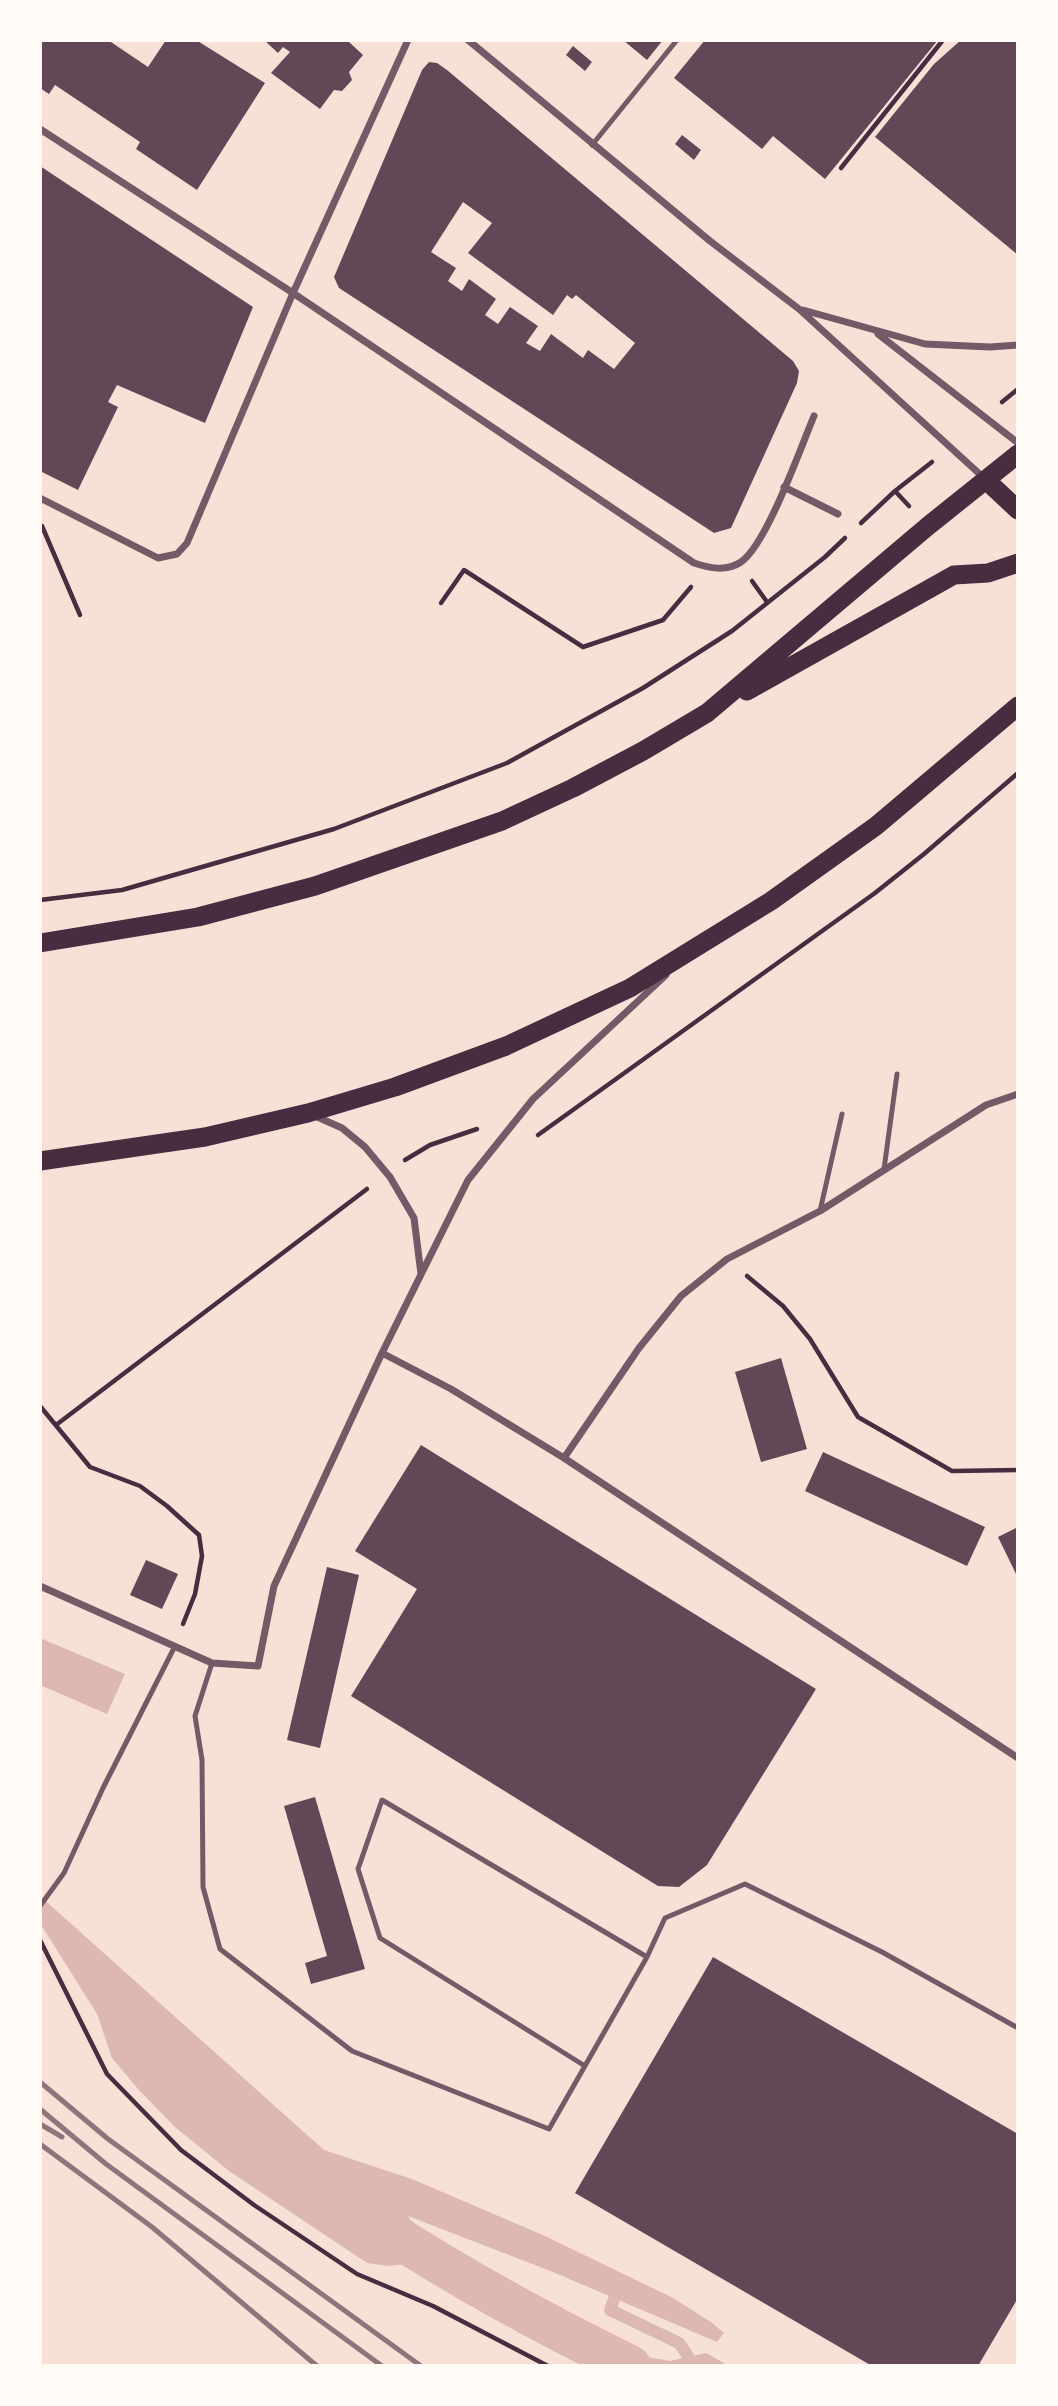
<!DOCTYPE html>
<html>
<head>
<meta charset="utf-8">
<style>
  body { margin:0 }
  #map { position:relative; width:1058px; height:2406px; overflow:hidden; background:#f7e1d7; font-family:Mulish,sans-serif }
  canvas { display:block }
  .frame { position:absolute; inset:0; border:42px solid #fffaf5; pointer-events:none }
</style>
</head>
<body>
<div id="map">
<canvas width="1058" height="2406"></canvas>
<div class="frame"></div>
</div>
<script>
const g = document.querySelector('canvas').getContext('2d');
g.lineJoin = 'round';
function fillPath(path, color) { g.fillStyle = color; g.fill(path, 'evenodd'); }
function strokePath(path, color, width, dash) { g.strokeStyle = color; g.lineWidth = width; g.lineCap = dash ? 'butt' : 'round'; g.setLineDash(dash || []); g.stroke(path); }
fillPath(new Path2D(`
  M 40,1638 L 125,1674 L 107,1714 L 40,1685 Z
  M 40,1896 L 324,2150 L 412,2179 L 545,2236 L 673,2298 L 711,2322 L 724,2333 L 717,2342 L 553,2272 L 408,2216 L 435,2261 L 388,2266 L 367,2263 L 229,2171 L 175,2127 L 138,2089 L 112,2058 L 97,2014 L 40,1923 Z
  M 593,2348 L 670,2361 L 706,2353 L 729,2366 L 608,2366 Z`), '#dcb8b0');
strokePath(new Path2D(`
  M 610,2287 L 617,2291 L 610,2310 L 679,2343 L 688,2356 L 691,2366`), '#dcb8b0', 12);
strokePath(new Path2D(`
  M 386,2230 C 465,2281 546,2325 630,2366`), '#dcb8b0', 42);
fillPath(new Path2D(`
  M 40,40 L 108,40 L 148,67 L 166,40 L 196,40 L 265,83 L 197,190 L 136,149 L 140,142 L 55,85 L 49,94 L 40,88 Z
  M 264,40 L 351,40 L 349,42 L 363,55 L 349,72 L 352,80 L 342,91 L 334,90 L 320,109 L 271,73 L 290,52 L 283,47 L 278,53 Z
  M 623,40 L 663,40 L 647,60 Z
  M 705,40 L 938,40 L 825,179 L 773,136 L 762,149 L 674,78 Z
  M 961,40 L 1018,40 L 1018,255 L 875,137 L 934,64 Z
  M 573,46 L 592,62 L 585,71 L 566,55 Z
  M 429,62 L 437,63 L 447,70 L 793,361 L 799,371 L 797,383 L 731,528 L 714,533 L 339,288 L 334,277 L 422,70 ZM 463,202 L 492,223 L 468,253 L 553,315 L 567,295 L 572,299 L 576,295 L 635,343 L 614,369 L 588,350 L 583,358 L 551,334 L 540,351 L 526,343 L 538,326 L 510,307 L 498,324 L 485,315 L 496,299 L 469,279 L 462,291 L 448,281 L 456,268 L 431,252 Z
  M 682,135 L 701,150 L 694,160 L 675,144 Z
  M 40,166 L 253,307 L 205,423 L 117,385 L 108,402 L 118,407 L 78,490 L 40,471 Z
  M 781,1358 L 807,1449 L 761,1462 L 735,1372 Z
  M 421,1445 L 816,1689 L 707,1865 L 679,1887 L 658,1886 L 351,1696 L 417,1589 L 355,1551 Z
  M 823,1452 L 985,1527 L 967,1566 L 805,1491 Z
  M 1018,1527 L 1018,1578 L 998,1537 Z
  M 146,1560 L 178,1574 L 162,1609 L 130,1595 Z
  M 327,1567 L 359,1575 L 320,1748 L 287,1740 Z
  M 315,1797 L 365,1969 L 311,1984 L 305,1963 L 327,1956 L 284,1806 Z
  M 713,1957 L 1018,2134 L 1018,2298 L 978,2366 L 872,2366 L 575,2193 Z`), '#644757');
strokePath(new Path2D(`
  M 841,168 L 943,40
  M 1002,402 L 1018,389
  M 895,491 L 909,506
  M 861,523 L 895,491 L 932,462
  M 42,526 L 80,615
  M 752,581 L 767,602
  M 441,603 L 464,570 L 583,647 L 663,620 L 691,587
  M 40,900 L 122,890 L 334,829 L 507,763 L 643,688 L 732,631 L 825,557 L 845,538
  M 538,1135 L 875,893 L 924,854 L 1018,773
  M 405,1160 L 430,1145 L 477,1129
  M 747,1276 L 783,1306 L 810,1339 L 858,1417 L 952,1471 L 1018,1470
  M 40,1406 L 90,1467 L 140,1486 L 167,1506 L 199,1535 L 202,1556 L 195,1594 L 183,1624
  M 56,1425 L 367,1189
  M 40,1940 L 107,2074 L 181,2150 L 254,2205 L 357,2274 L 433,2306 L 548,2366`), '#4a2c40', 4.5);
strokePath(new Path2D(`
  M 592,145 L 677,40
  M 884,1169 L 897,1074
  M 820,1211 L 842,1114
  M 212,1663 L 195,1716 L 202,1760 L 203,1887 L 220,1949 L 352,2051 L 549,2129 L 647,1957 L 665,1918 L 745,1884 L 882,1952 L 1018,2028
  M 40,1906 L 64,1873 L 103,1788 L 174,1648
  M 585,2066 L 380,1938 L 358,1869 L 382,1800 L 647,1957`), '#755966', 5);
strokePath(new Path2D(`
  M 468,40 L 710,241 L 799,309 L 984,478
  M 40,129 L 293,293 L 694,563 C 709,568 726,572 741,562 C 767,544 800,449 814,416
  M 803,310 L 925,344 L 990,347 L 1018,345
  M 878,334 L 1018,443
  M 784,487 L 838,514
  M 40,498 L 158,558 L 177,554 L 187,543 L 293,293 L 408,40
  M 315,1116 L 342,1128 L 365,1147 L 390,1177 L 414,1218 L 421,1274
  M 382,1353 L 451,1389 L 564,1458 L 1018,1758
  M 564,1458 L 639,1348 L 681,1296 L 727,1259 L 820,1211 L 986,1105 L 1018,1094
  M 40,1586 L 212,1663 L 258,1666 L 274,1586 L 382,1353 L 468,1180 L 533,1099 L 666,975`), '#755966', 7);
strokePath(new Path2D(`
  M 987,481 L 1018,510
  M 747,691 L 954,575 L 988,573 L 1018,563
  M 40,943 L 198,917 L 315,886 L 502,821 L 573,788 L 643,751 L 707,713 L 928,526 L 1018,454
  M 40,1161 L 205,1137 L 308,1113 L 395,1087 L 506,1046 L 630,988 L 771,901 L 876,826 L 1018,706`), '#4a2c40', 19);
strokePath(new Path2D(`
  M 40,2082 L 108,2139 L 421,2366
  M 40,2109 L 106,2164 L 382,2366
  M 40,2124 L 62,2137
  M 40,2144 L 152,2227 L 317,2366`), '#8f747c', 5);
</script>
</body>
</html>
